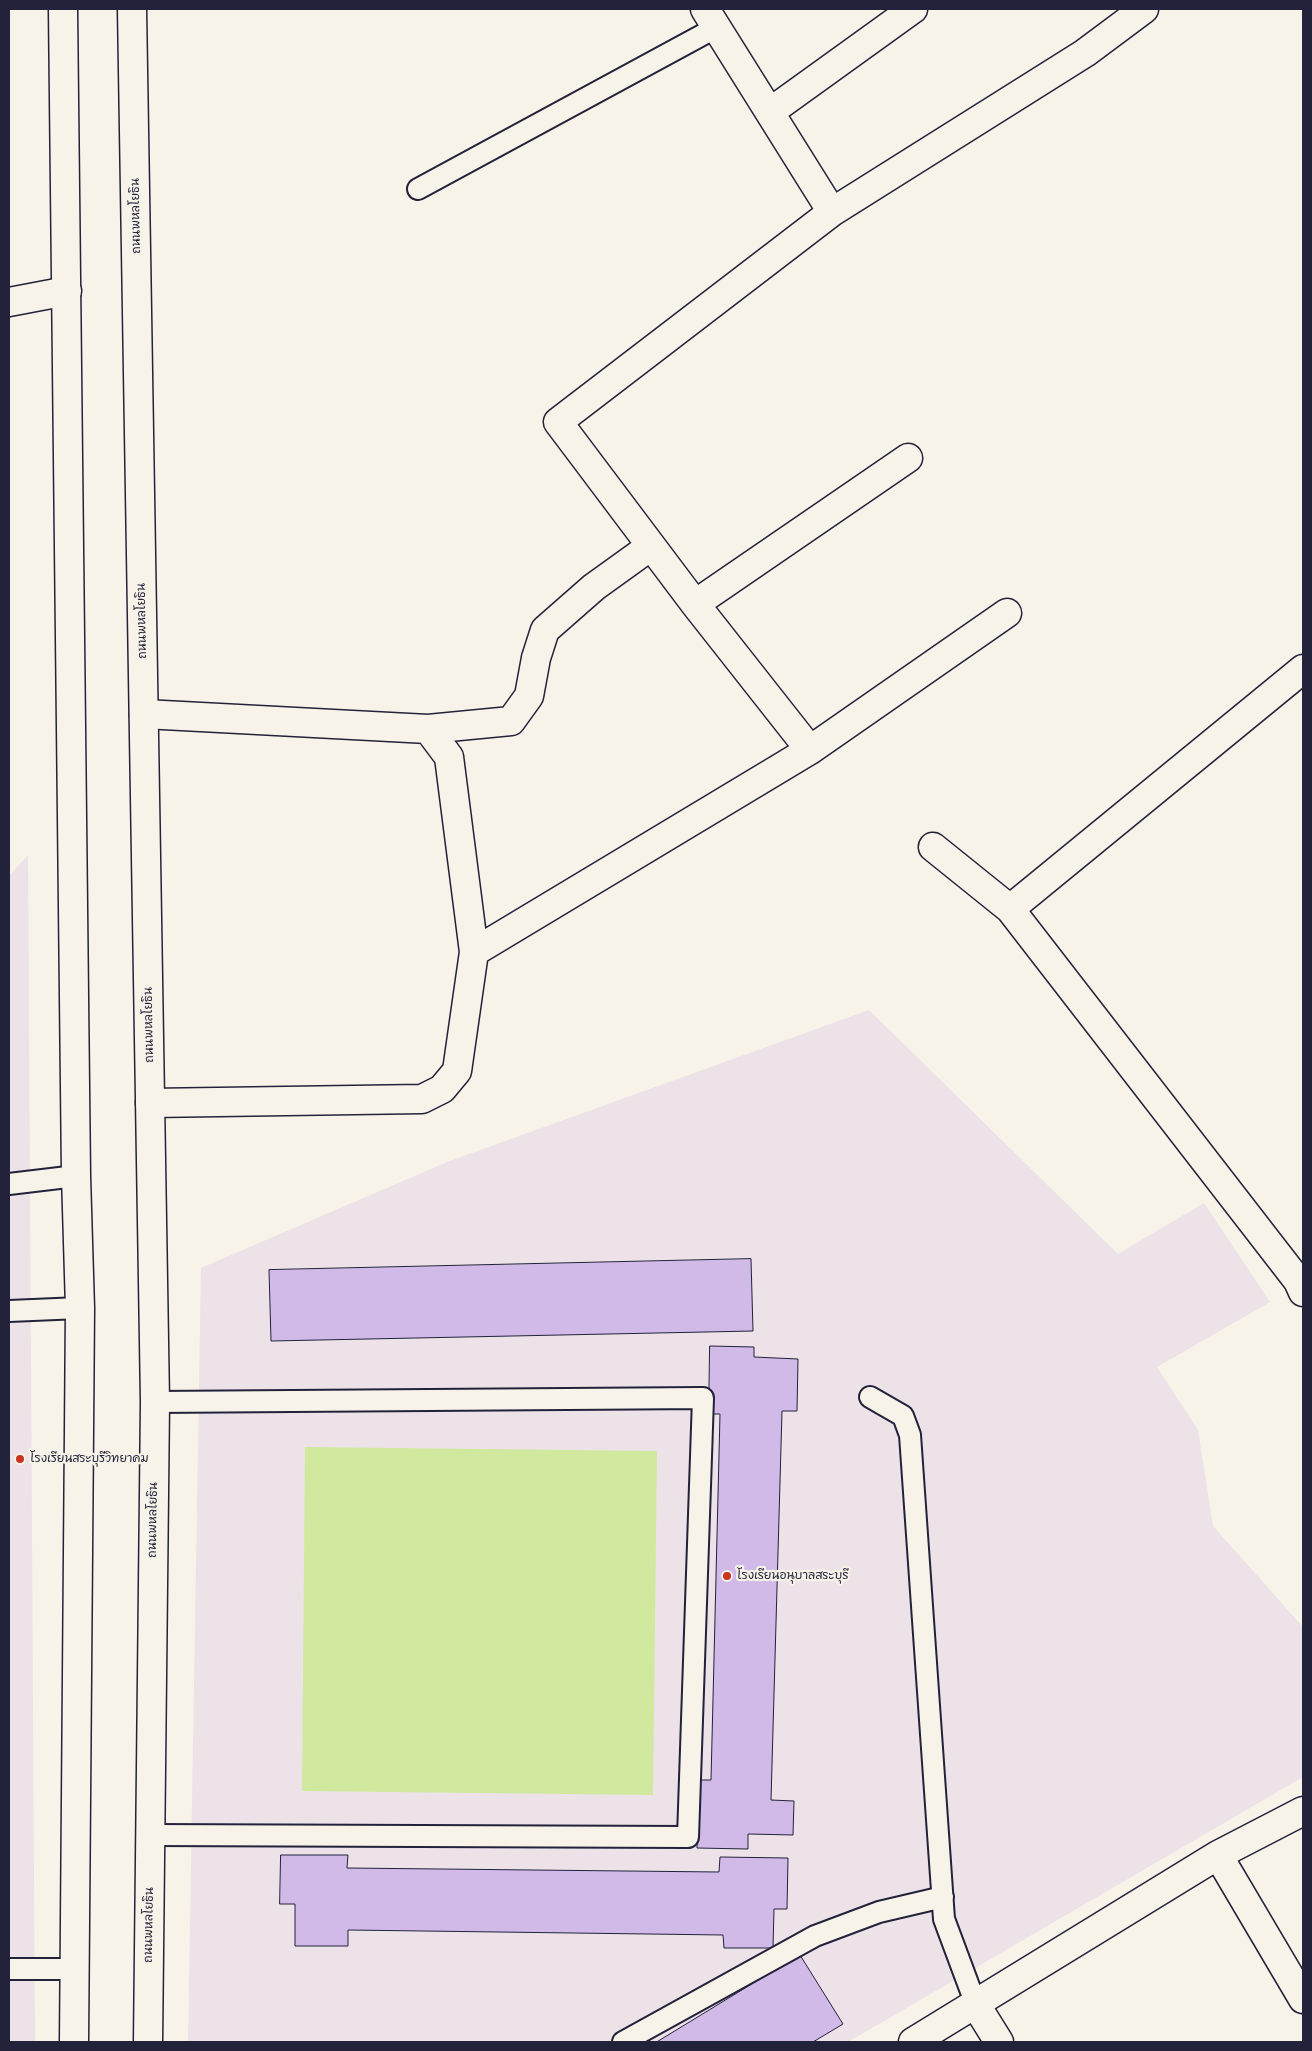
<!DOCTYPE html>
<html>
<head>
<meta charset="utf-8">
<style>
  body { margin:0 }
  #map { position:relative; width:1312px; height:2051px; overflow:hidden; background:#f7f3e8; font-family:"Playpen Sans",sans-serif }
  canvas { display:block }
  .frame { position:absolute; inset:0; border:10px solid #22223b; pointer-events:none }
</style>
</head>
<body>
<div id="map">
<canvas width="1312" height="2051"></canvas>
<div class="frame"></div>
</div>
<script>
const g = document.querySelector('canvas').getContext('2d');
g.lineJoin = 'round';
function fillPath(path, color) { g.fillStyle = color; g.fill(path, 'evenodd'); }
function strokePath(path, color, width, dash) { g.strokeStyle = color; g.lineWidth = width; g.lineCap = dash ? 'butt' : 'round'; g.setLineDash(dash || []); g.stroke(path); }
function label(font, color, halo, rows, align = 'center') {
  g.font = font + ' "Playpen Sans","Playpen Sans Thai",sans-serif'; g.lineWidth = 4.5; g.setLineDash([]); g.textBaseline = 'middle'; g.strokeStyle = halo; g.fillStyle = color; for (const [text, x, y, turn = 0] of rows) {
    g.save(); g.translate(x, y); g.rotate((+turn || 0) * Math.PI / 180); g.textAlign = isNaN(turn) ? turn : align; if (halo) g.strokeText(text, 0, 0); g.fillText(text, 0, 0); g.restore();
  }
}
fillPath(new Path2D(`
  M 28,855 L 35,2042 L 9,2042 L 9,876 Z
  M 869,1010 L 1118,1254 L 1204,1203 L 1270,1302 L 1157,1367 L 1198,1430 L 1213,1526 L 1303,1627 L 1303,1777 L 848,2042 L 188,2042 L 201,1268 L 447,1162 Z`), '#ece2e8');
fillPath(new Path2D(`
  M 305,1447 L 657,1451 L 653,1795 L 302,1791 Z`), '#d1e99f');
const building = new Path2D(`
  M 751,1259 L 753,1331 L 271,1341 L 269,1270 Z
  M 710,1346 L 754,1347 L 754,1357 L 798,1359 L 797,1411 L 782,1411 L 771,1800 L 794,1801 L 793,1835 L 748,1834 L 748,1849 L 697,1848 L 699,1780 L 711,1780 L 720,1414 L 709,1414 Z
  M 281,1855 L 348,1855 L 347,1868 L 719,1872 L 720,1857 L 788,1858 L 787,1909 L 774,1909 L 773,1948 L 724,1948 L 723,1935 L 348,1930 L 348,1946 L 295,1946 L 295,1904 L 280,1904 Z
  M 800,1955 L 843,2024 L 813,2042 L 657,2042 Z`);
fillPath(building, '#d1b9e8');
strokePath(building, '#22223b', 1);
const lane = new Path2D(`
  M 418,189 L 717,27
  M 9,1184 L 76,1176
  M 9,1311 L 80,1308
  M 870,1397 L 903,1416 L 910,1435 L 944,1919 L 976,2005
  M 150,1835 L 688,1837 L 703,1398 L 155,1402
  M 9,1969 L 73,1969
  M 623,2042 L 815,1936 L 879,1912 L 943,1897`);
const street = new Path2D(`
  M 705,9 L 832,212
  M 770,112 L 913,9
  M 9,302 L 67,291
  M 695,604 L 908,458
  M 144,714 L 428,729 L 449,757 L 474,952 L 457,1071 L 442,1089 L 422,1099 L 150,1103
  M 428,729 L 511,721 L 529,696 L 536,658 L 545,630 L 594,587 L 651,546
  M 810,750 L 695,604 L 558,422 L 832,212 L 1085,53 L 1144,9
  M 933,847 L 1010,909 L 1298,1281 L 1303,1292
  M 1010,909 L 1303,669
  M 474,952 L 810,750 L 1007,613
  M 1218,1855 L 1303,1999
  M 976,2005 L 999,2042
  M 913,2042 L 1218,1855 L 1303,1811`);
const primary = new Path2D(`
  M 63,9 L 76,1176 L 80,1308 L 74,2042
  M 132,9 L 155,1402 L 148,2042`);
strokePath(lane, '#22223b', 24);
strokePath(street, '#22223b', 31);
strokePath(primary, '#22223b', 31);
strokePath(lane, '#f7f3e8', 20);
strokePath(street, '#f7f3e8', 28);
strokePath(primary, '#f7f3e8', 28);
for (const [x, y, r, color] of [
  [20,1459,5,"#c8321e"],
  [727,1576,5,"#c8321e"]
]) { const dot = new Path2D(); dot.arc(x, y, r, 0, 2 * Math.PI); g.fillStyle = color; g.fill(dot); strokePath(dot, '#f7f3e8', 2); }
label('12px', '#22223b', '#f7f3e8', [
  ["ถนนพหลโยธิน",136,216,-91],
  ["ถนนพหลโยธิน",142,621,-91],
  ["ถนนพหลโยธิน",149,1025,-91],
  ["ถนนพหลโยธิน",153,1520,-89],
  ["ถนนพหลโยธิน",149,1925,-89]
]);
label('12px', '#22223b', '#f7f3e8', [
  ["โรงเรียนสระบุรีวิทยาคม",30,1459],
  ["โรงเรียนอนุบาลสระบุรี",737,1576]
], 'left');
</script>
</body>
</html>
